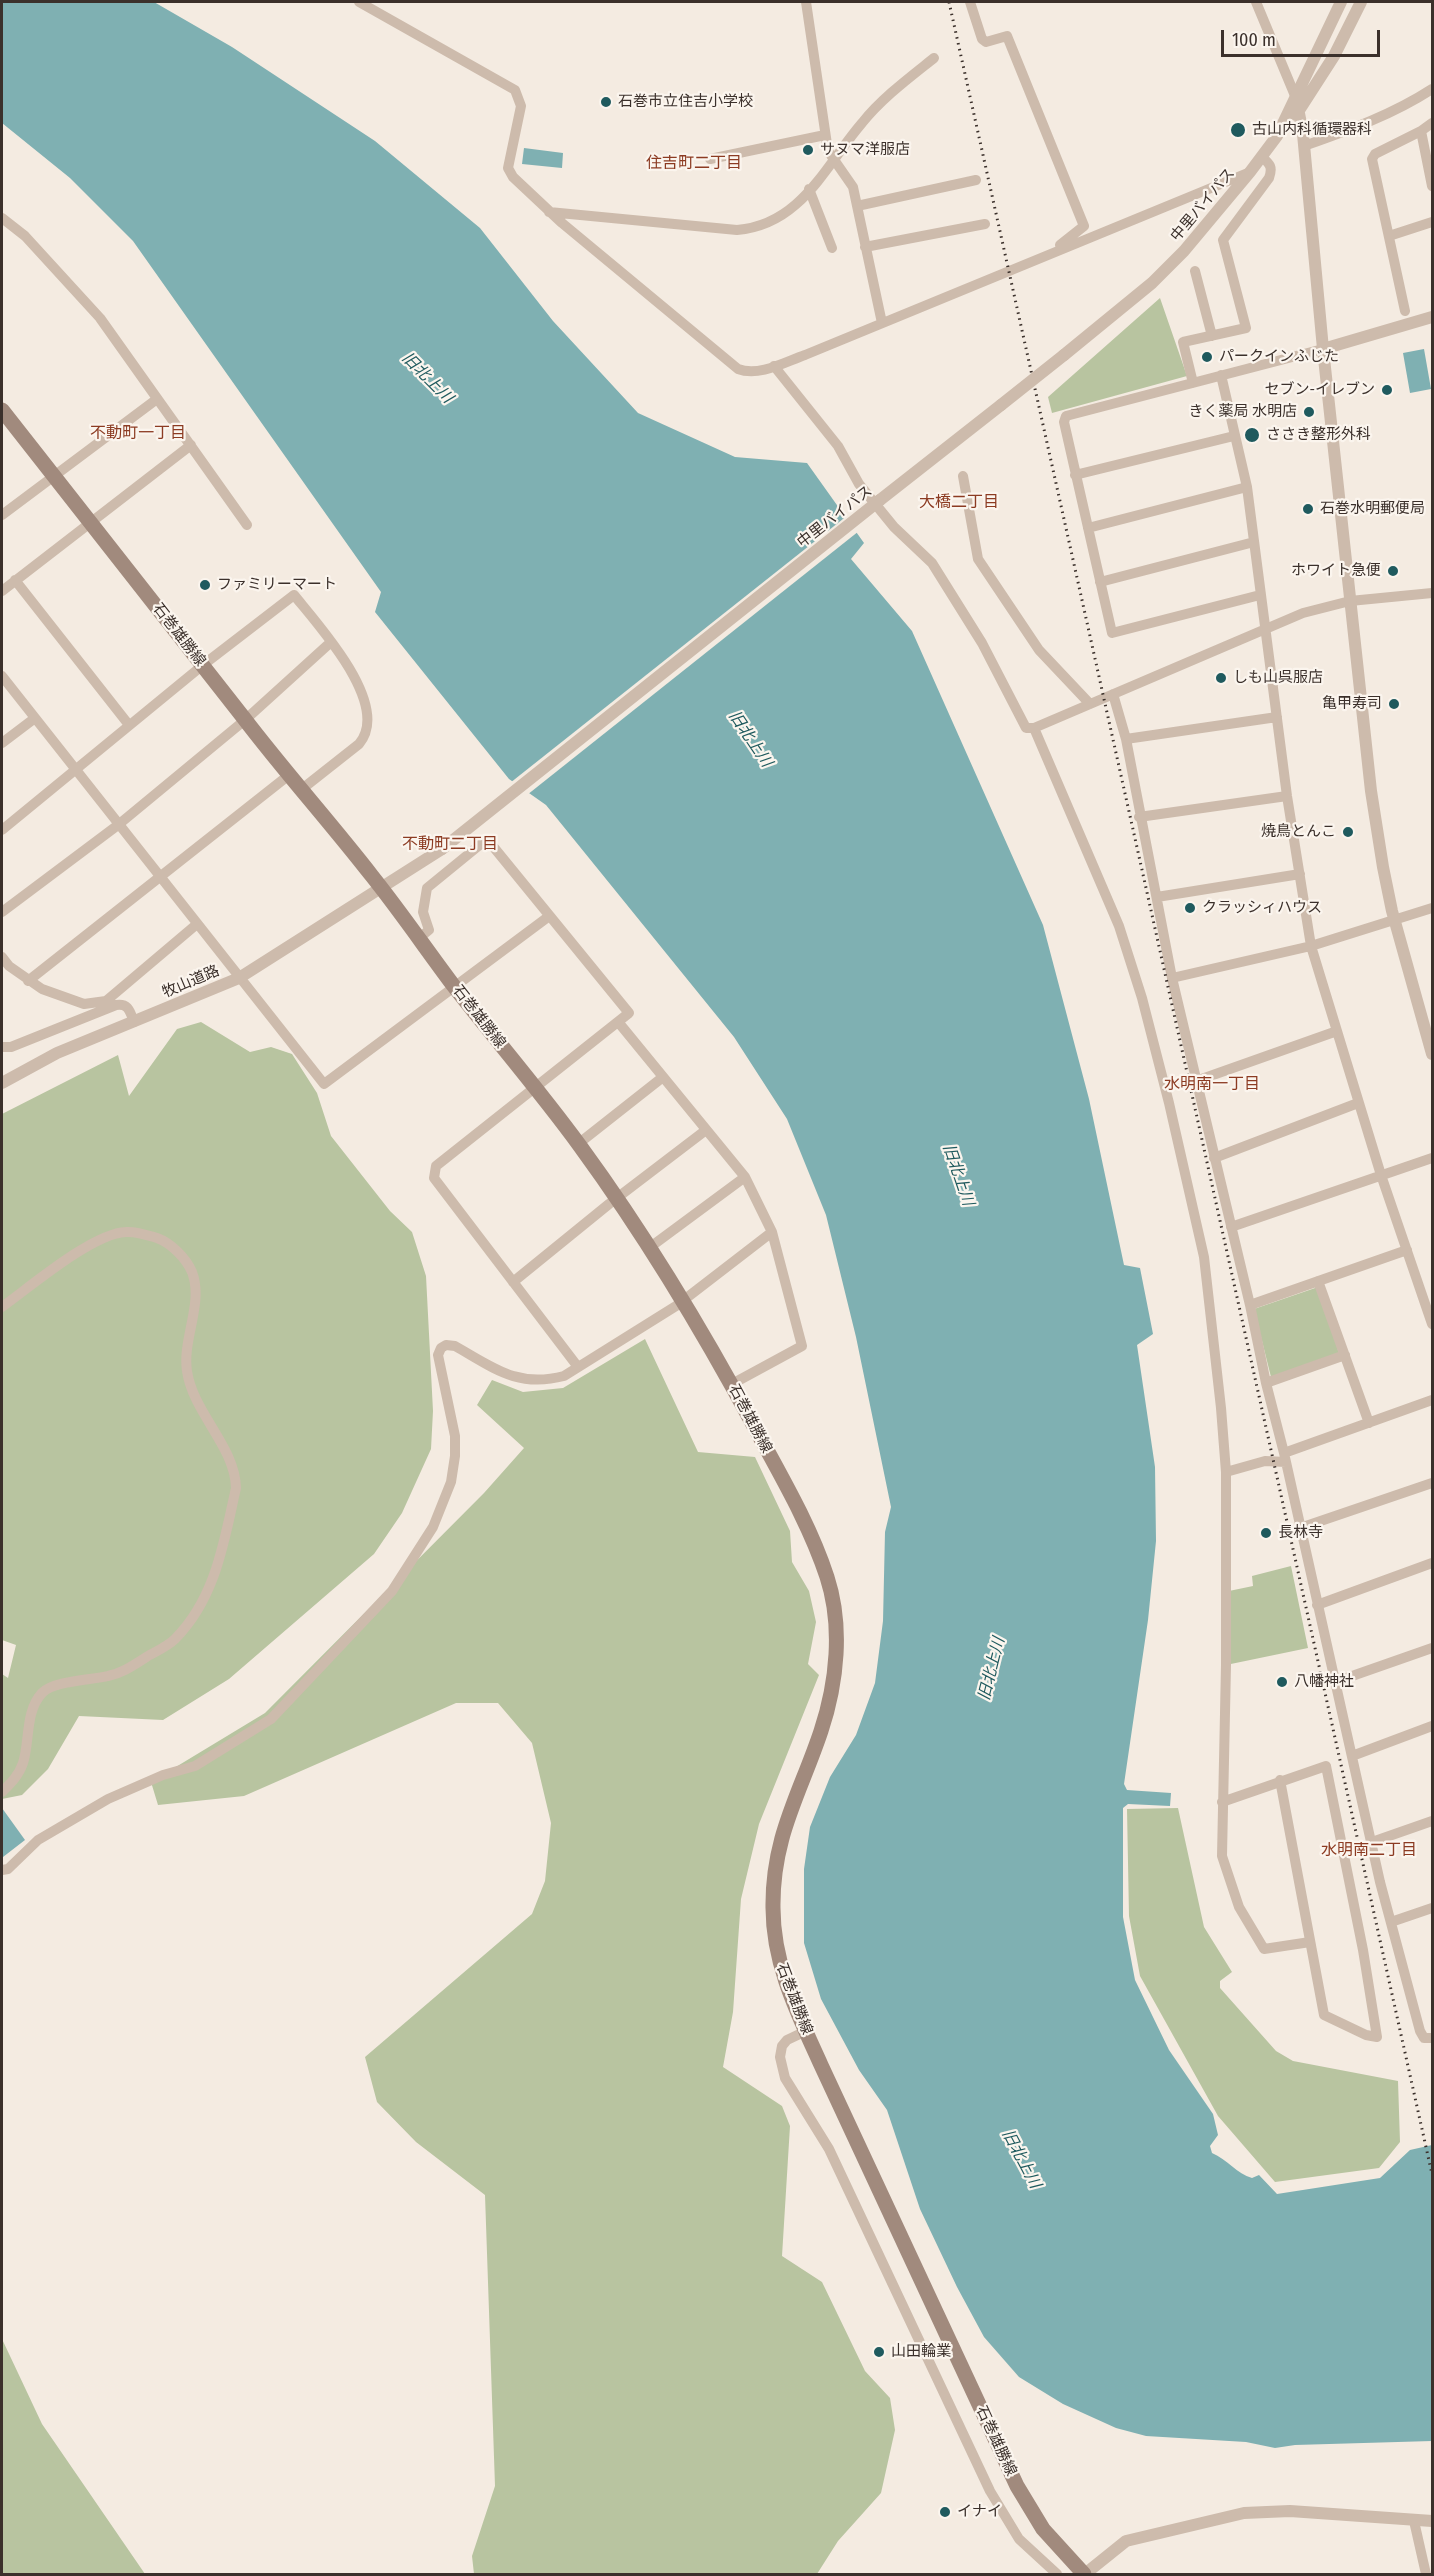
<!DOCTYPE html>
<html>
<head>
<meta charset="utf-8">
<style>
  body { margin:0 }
  #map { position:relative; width:1434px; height:2576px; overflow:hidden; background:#f4ebe1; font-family:"Fira Sans Condensed",sans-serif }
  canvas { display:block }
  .frame { position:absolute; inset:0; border:3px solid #3b302b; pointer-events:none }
  .scale { position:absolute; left:1221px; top:30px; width:159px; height:27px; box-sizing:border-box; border:3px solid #3b302b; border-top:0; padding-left:8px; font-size:18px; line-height:21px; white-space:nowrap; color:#3b302b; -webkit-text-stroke:4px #fbf5ee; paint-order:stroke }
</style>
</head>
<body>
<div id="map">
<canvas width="1434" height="2576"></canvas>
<div class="frame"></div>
<div class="scale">100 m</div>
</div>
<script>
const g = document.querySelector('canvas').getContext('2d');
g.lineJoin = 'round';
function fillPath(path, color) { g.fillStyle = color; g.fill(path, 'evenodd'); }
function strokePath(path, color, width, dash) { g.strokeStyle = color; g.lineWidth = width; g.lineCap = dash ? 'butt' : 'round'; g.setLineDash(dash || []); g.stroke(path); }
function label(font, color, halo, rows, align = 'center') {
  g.font = font + ' "Fira Sans Condensed","Noto Sans JP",sans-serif'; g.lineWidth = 4.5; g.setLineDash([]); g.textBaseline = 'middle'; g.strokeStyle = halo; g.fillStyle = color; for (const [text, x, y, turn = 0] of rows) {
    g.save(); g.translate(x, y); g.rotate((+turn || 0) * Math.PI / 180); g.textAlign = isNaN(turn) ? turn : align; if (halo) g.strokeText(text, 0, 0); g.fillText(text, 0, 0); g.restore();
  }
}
fillPath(new Path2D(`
  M 1160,298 L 1187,376 L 1052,413 L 1048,397 Z
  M 201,1022 L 250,1052 L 271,1047 L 292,1054 L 317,1093 L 331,1136 L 390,1211 L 412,1232 L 426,1276 L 433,1411 L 431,1449 L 402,1513 L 374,1554 L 229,1679 L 163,1720 L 79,1716 L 48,1769 L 22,1795 L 2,1799 L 2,1674 L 8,1678 L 16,1645 L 2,1640 L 2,1114 L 118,1055 L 129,1096 L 177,1029 Z
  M 1318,1287 L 1339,1353 L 1271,1377 L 1254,1309 Z
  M 645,1339 L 698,1452 L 755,1457 L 790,1531 L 792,1562 L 809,1591 L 816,1622 L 808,1664 L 819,1675 L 759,1824 L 741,1899 L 733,2012 L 723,2067 L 782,2106 L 790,2126 L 782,2256 L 822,2282 L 865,2371 L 890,2398 L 895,2430 L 881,2493 L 838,2541 L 817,2574 L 474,2574 L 472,2556 L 495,2486 L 485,2195 L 416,2142 L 377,2102 L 365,2057 L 532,1914 L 545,1881 L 551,1823 L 532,1743 L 498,1703 L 456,1703 L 244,1796 L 158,1805 L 151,1782 L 265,1713 L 484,1493 L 524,1448 L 477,1405 L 492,1380 L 523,1392 L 563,1388 Z
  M 1291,1566 L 1308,1648 L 1226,1665 L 1229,1591 L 1253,1586 L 1252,1576 Z
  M 1178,1808 L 1204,1927 L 1232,1972 L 1220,1981 L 1220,1988 L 1276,2051 L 1293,2061 L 1398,2081 L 1400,2142 L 1379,2168 L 1275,2182 L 1218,2116 L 1140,1976 L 1129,1916 L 1127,1809 Z
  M 2,2339 L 42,2424 L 145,2574 L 2,2574 Z`), '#b8c4a0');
fillPath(new Path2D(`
  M 2,2 L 154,2 L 232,47 L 375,141 L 480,228 L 553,321 L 638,413 L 735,457 L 807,463 L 864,543 L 851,559 L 912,631 L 1043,925 L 1089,1099 L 1124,1265 L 1140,1268 L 1153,1334 L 1137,1345 L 1155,1467 L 1156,1541 L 1148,1620 L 1124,1784 L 1127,1790 L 1171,1793 L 1170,1806 L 1128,1804 L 1123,1808 L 1123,1917 L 1135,1980 L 1169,2050 L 1213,2114 L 1218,2135 L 1210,2146 L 1212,2153 C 1227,2159 1237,2174 1252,2178 L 1259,2175 L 1277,2194 L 1380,2178 L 1410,2150 L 1432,2145 L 1432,2441 L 1295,2445 L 1275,2448 L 1246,2442 L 1146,2436 L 1116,2428 L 1063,2404 L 1019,2377 L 984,2337 L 957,2287 L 920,2209 L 887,2110 L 859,2070 L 821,1999 L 804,1943 L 804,1869 L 810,1827 L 830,1777 L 856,1735 L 875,1683 L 883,1621 L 885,1532 L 891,1507 L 856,1337 L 826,1215 L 787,1119 L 734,1037 L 546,805 L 509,779 L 375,612 L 381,592 L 133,241 L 70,178 L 2,123 Z
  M 524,148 L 563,153 L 562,168 L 522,164 Z
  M 1424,349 L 1431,389 L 1410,393 L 1403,353 Z
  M 2,1808 L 25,1840 L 3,1857 L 2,1856 Z`), '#7fb0b2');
fillPath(new Path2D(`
  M 848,515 L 859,531 L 527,795 L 510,783 Z`), '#f4ebe1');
strokePath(new Path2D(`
  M 359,2 L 515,90 L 521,106 L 508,168 L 513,177 L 562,223 L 738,369 C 759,377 785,362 805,355 L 1250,172
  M 806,2 L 828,151 L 853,187 L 882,323
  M 970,2 L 982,39 L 986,42 L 1007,36 L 1084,226 L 1060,245
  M 1256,2 L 1296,98
  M 1421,131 L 1432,186
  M 1304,146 C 1349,130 1392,115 1432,89
  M 710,159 L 825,135
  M 809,189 L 832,248
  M 857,206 L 976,180
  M 549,212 L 737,230 C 801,225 825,166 862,123 C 882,98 909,78 934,58
  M 2,218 L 25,236 L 100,318 L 247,525
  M 1389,236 L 1432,222
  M 865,247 L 985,224
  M 1195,271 L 1212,336
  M 1405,311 L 1372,159 L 1375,154 L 1421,131 L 1432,123
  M 774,366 L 838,446 L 859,484 L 894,527 L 932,563 L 982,643 L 1026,728 L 1034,728 L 1303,613 L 1350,601 L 1432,593
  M 1221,375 L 1247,487 L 1287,796 L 1311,946 L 1381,1175 L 1432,1324
  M 1193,383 L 1183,342 L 1246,328 L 1223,240 L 1269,178 C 1273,167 1270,164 1262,157
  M 1075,475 L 1234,436
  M 963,476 L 978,559 L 1039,650 L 1090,704
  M 2,515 L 157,399
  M 1088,528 L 1247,487
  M 15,580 L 129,725
  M 1100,582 L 1254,542
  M 2,591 L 191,445
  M 1260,595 L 1112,633 L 1064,422 L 1066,416 L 1323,349
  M 2,676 L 324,1084 L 548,917
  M 1113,694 L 1126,739 L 1172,978 L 1250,1305 L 1266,1383 L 1284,1453 L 1380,1882 L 1420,2031 L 1424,2038 L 1432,2038
  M 1034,728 L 1119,926 L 1142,998 L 1169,1103 L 1204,1257 L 1221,1408 L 1226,1472 L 1226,1665 L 1222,1856 L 1239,1907 L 1264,1949 L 1310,1942
  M 1126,739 L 1277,717
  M 2,743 L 35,718
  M 1139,817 L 1287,796
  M 2,830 L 203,665 L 294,595 C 319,626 392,705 359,744 L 302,789
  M 1157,897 L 1300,874
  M 2,912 L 118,825 L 245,720 L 331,642
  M 418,939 L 429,930 L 423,912 L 427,888 L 487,839 L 629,1013 L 436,1166 L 434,1178 L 578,1367
  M 2,957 L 9,966 L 42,989 L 84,1004 L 106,1001 L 197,924
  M 1172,978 L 1311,946 L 1432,908
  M 28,981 L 289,775
  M 619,1023 L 745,1177 L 772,1232 L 802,1346 L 732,1384
  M 2,1047 L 11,1047 L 116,1005 C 129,1003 130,1012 134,1022
  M 1196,1081 L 1337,1031
  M 578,1144 L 663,1077
  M 1214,1158 L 1358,1103
  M 1231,1227 L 1432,1158
  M 649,1248 L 745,1177
  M 1318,1281 L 1369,1423
  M 513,1282 L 609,1204 L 706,1130
  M 1250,1305 L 1407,1250
  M 2,1307 C 30,1287 93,1233 126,1232 C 136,1231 147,1235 157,1238 C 171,1243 186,1258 192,1272 C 204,1303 182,1339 187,1371 C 193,1413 235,1446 236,1488 C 224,1541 216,1598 175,1639 C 168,1646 157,1651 148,1656 C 135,1664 123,1673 108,1676 C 91,1680 53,1681 42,1693 C 25,1711 30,1741 23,1763 C 19,1775 11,1783 2,1792
  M 1266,1383 L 1345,1355
  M 1284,1453 L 1432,1400
  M 1226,1472 L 1265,1461 L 1286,1462
  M 1300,1528 L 1432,1483
  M 1317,1605 L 1432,1563
  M 1335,1682 L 1432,1648
  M 1352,1756 L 1432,1726
  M 1222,1802 L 1326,1766 L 1363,1950 L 1377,2037 L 1366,2035 L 1324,2015 L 1280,1780
  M 1372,1842 L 1432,1821
  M 2,1870 L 8,1869 L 38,1840 L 108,1799 L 163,1775 L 195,1766 L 271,1719 L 392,1591 L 433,1527 L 451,1482 L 455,1456 L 455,1436 L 438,1355 L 441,1348 L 446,1345 L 455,1346 C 494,1368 517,1388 564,1376 L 676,1306 L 772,1232
  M 1391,1922 L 1432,1908
  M 806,2031 L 787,2040 L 782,2046 L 780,2057 L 785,2078 L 829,2149 L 990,2491 L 1019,2539 L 1057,2574
  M 1414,2521 L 1426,2574`), '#cdbbac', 10);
strokePath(new Path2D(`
  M 1296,98 L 1303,134 L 1323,349 L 1371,791 L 1383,867 L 1392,911 L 1432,1054
  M 1296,115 L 1334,56 L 1361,2
  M 1323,349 L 1432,317
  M 1064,355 L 1152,283 L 1184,251 L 1250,172 L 1277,136 L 1341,2
  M 880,500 L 1001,405
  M 2,1083 L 57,1053 L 239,978 L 442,849
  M 1085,2574 L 1126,2541 L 1244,2513 L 1290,2511 L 1432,2521`), '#cdbbac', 12);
strokePath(new Path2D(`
  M 2,410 C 82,512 163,614 243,717 C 284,771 330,822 372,876 C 400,911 426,949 453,985 C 495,1039 540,1091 580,1146 C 645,1235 703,1331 755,1428 C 781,1476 810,1525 827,1577 C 843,1626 837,1683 821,1731 C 800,1794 772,1837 773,1908 C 773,1965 798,2014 821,2065 L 1017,2486 L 1043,2529 L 1084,2574`), '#a18a7d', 15);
strokePath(new Path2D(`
  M 949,2 L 1432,2174`), '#3b302b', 3, [1.5, 4.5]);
strokePath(new Path2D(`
  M 1001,405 L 1064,355
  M 442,849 L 880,500`), '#cdbbac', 12);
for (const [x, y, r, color] of [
  [606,102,6,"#1f5a5e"],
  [1238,130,8,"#1f5a5e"],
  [808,150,6,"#1f5a5e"],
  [1207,357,6,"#1f5a5e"],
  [1387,390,6,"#1f5a5e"],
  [1309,412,6,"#1f5a5e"],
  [1252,435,8,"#1f5a5e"],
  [1308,509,6,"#1f5a5e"],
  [1393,571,6,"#1f5a5e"],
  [205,585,6,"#1f5a5e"],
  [1221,678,6,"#1f5a5e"],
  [1394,704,6,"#1f5a5e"],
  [1348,832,6,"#1f5a5e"],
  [1190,908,6,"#1f5a5e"],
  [1266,1533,6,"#1f5a5e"],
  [1282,1682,6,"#1f5a5e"],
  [879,2352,6,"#1f5a5e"],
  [945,2512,6,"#1f5a5e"]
]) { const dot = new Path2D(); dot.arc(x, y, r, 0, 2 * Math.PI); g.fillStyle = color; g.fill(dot); strokePath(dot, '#fbf5ee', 2); }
label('15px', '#3b302b', '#fbf5ee', [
  ["石巻市立住吉小学校",618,102],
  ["古山内科循環器科",1252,130],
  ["サヌマ洋服店",820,150],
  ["パークインふじた",1219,357],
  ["セブン-イレブン",1375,390,"right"],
  ["きく薬局 水明店",1297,412,"right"],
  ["ささき整形外科",1266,435],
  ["石巻水明郵便局",1320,509],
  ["ホワイト急便",1381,571,"right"],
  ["ファミリーマート",217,585],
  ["しも山呉服店",1233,678],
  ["亀甲寿司",1382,704,"right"],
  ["焼鳥とんこ",1336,832,"right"],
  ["クラッシィハウス",1202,908],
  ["長林寺",1278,1533],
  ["八幡神社",1294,1682],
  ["山田輪業",891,2352],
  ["イナイ",957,2512]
], 'left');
label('15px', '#3b302b', '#fbf5ee', [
  ["中里バイパス",1203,205,-50],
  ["中里バイパス",835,517,-38],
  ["石巻雄勝線",179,635,52],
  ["牧山道路",191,982,-23],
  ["石巻雄勝線",479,1017,52],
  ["石巻雄勝線",750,1419,62],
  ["石巻雄勝線",794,1999,69],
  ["石巻雄勝線",996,2441,65]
]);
label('16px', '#8c3b22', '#fbf5ee', [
  ["住吉町二丁目",694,164],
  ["不動町一丁目",138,434],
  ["大橋二丁目",959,503],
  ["不動町二丁目",450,845],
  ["水明南一丁目",1212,1085],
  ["水明南二丁目",1369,1851]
]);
label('italic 16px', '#1f5a5e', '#fbf5ee', [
  ["旧北上川",427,378,45],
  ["旧北上川",750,739,56],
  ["旧北上川",958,1175,71],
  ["旧北上川",992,1669,-76],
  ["旧北上川",1021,2159,62]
]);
</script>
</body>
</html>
